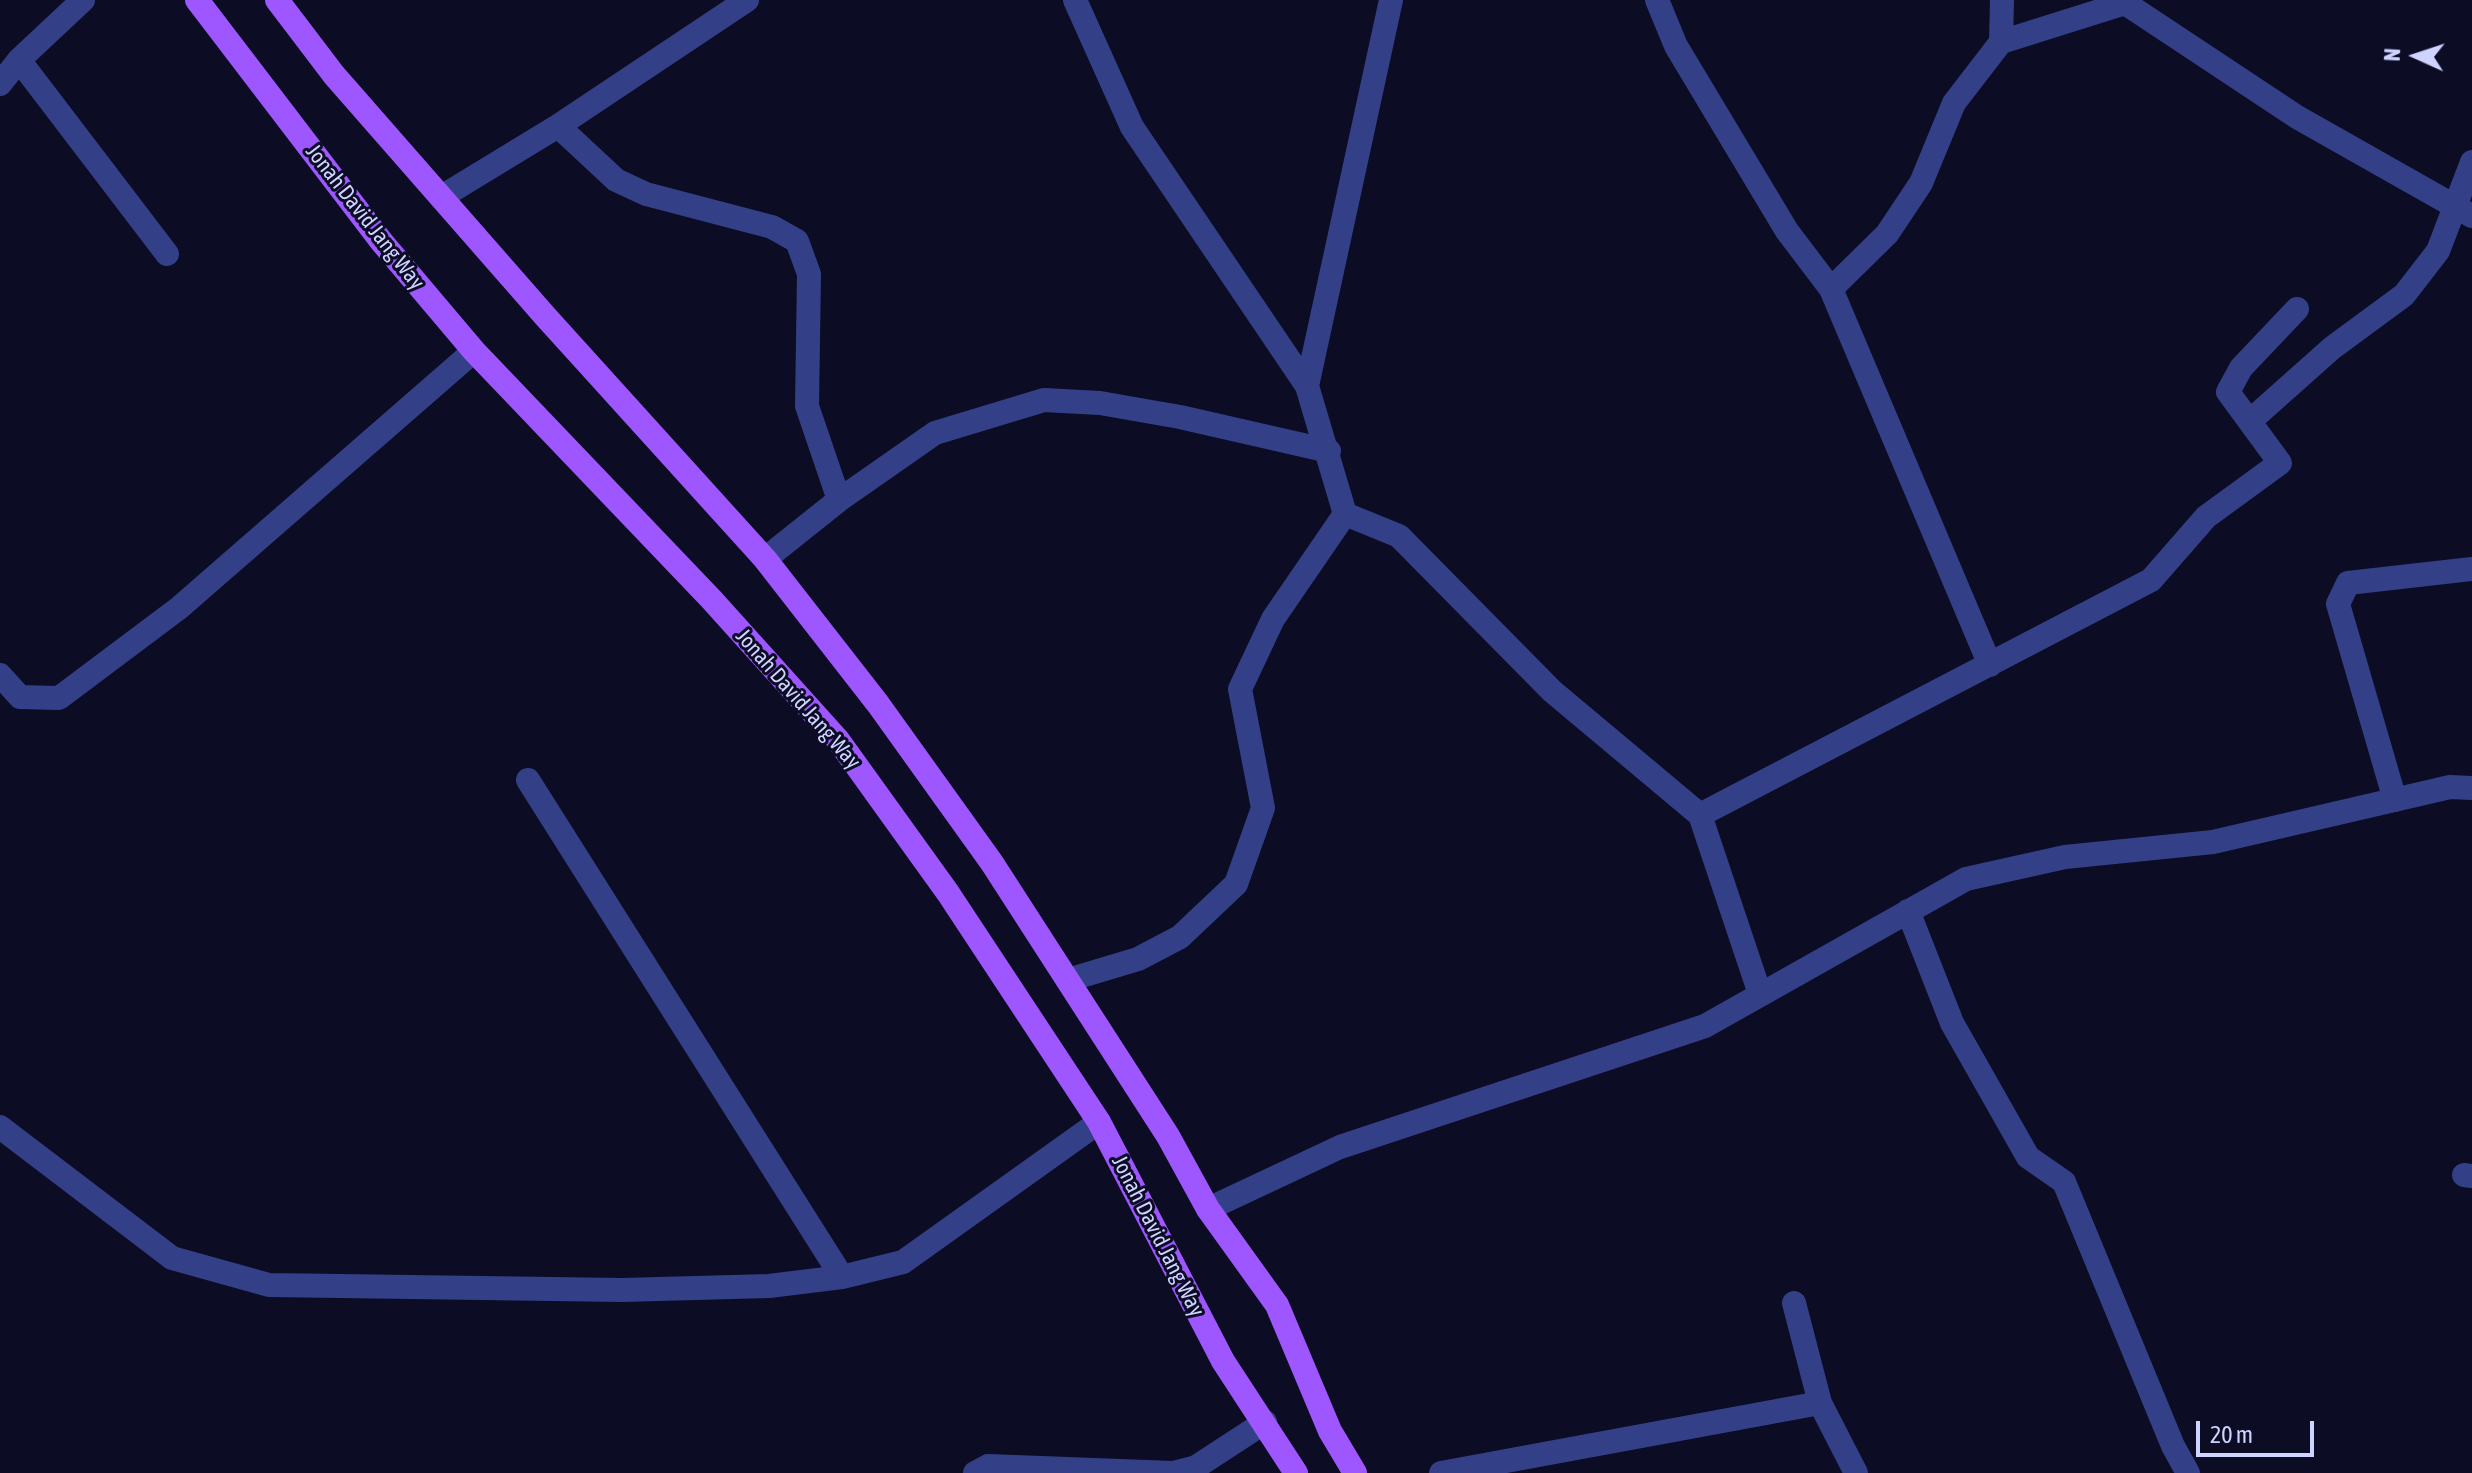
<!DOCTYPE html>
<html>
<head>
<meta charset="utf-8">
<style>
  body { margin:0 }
  #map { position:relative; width:2472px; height:1473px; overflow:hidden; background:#0c0c24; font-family:"Asap Condensed",sans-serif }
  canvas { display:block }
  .north { position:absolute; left:2376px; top:16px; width:80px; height:80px; -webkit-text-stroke:6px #0c0c24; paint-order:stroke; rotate:273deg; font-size:22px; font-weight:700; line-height:32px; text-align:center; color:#cfd3ff }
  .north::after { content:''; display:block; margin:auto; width:28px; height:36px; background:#cfd3ff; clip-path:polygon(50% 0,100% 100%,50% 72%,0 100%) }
  .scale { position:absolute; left:2196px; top:1421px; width:118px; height:36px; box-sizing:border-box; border:4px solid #cfd3ff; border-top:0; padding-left:10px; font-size:24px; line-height:28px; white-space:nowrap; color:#cfd3ff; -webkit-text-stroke:6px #0c0c24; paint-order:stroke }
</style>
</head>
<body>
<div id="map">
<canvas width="2472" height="1473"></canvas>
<div class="north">N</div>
<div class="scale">20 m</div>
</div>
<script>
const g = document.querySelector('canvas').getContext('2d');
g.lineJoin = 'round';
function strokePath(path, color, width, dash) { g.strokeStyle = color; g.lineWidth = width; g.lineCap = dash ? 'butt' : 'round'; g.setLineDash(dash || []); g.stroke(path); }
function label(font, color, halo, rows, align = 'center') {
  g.font = font + ' "Asap Condensed",sans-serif'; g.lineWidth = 6; g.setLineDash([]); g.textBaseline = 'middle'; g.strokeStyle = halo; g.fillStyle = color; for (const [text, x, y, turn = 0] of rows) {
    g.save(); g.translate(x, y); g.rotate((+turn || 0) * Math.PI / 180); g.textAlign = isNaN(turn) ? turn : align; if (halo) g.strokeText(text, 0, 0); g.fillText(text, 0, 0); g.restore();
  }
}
strokePath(new Path2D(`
  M 1075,0 L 1132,127 L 1307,386
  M 1657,0 L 1676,46 L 1787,231 L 1831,289 L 1990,665
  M 2001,42 L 2002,0
  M 19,60 L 167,254
  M 0,84 L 19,60 L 83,0
  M 558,126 L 616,180 L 646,194 L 772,227 L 797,241 L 809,274 L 807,406 L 839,500
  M 443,196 L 558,126 L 747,0
  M 1831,289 L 1887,234 L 1921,183 L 1954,103 L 2001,42 L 2125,3 L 2297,117 L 2472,216
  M 2250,421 L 2332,348 L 2404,295 L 2438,251 L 2472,162
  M 1345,514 L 1399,536 L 1552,691 L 1700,815
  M 765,559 L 839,500 L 935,433 L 1044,400 L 1100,403 L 1180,417 L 1329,451
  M 0,675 L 20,697 L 59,698 L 179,608 L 474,351
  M 528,780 L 842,1277
  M 2395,800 L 2338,604 L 2348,583 L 2472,569
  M 1908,911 L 1952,1023 L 2028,1157 L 2064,1182 L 2173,1446 L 2188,1473
  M 1068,980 L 1138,959 L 1180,937 L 1236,884 L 1263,808 L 1240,689 L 1273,619 L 1345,514 L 1307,386 L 1391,0
  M 1760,994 L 1700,815 L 2151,580 L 2206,517 L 2280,463 L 2228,392 L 2241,368 L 2297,309
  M 0,1127 L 172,1258 L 269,1285 L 622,1290 L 769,1286 L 842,1277 L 903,1262 L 1099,1122
  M 2464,1175 L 2472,1176
  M 1208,1209 L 1340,1147 L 1705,1026 L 1966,879 L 2065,857 L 2213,842 L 2450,787 L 2472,788
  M 1794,1303 L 1820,1403 L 1856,1473
  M 975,1473 L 988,1466 L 1173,1473 L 1196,1467 L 1265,1422
  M 1441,1473 L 1820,1403`), '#334087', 24);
strokePath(new Path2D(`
  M 197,0 L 381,241 L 474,351 L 712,600 L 838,740 L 948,893 L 1099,1122 L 1223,1361 L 1296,1473
  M 277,0 L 334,75 L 545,316 L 765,559 L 878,704 L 992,863 L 1168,1136 L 1208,1209 L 1277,1305 L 1330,1431 L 1355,1473`), '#9e56ff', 24);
label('22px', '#cfd3ff', '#0c0c24', [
  ["Jonah David Jang Way",365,217,52],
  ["Jonah David Jang Way",798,699,49],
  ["Jonah David Jang Way",1158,1236,63]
]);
</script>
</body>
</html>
